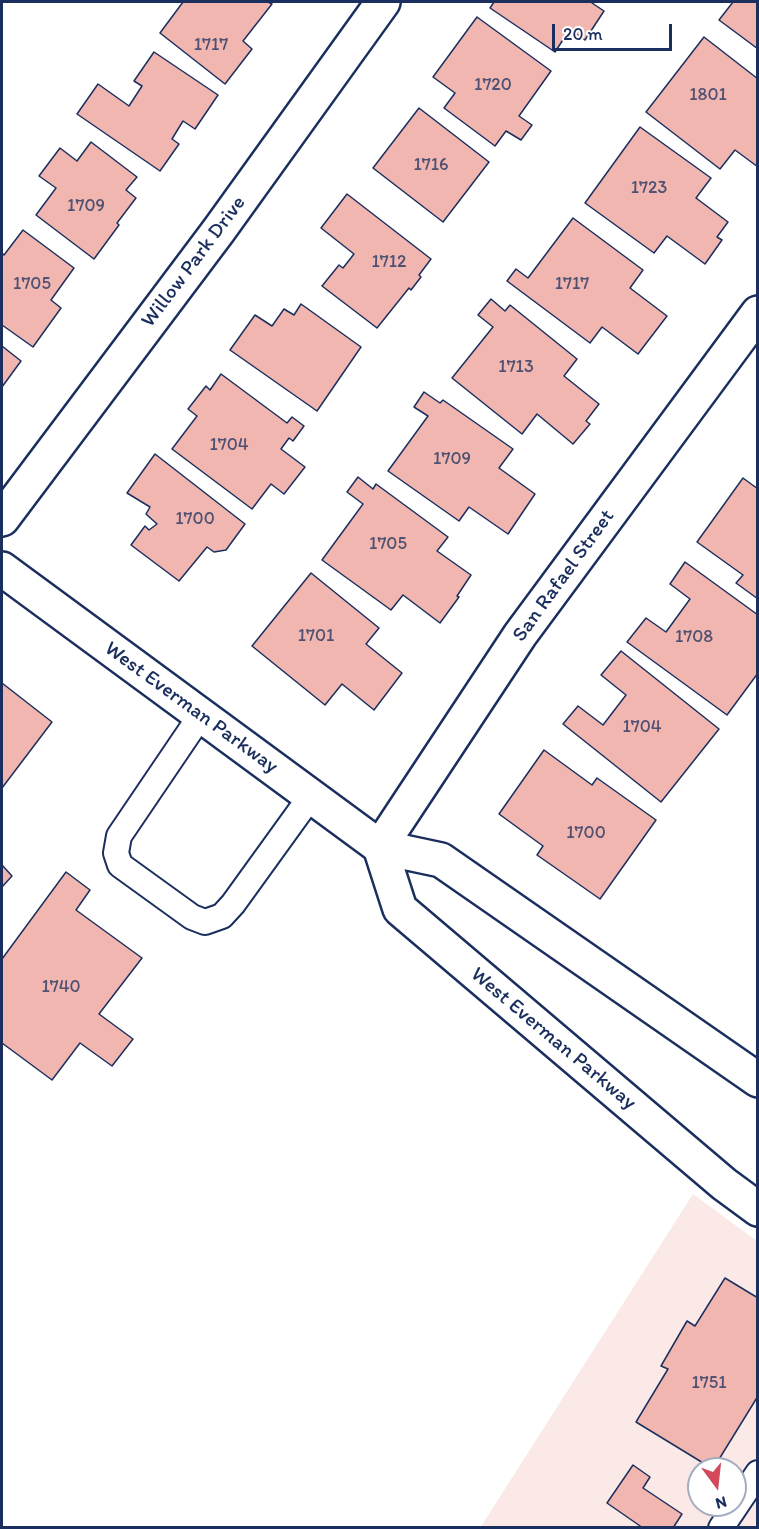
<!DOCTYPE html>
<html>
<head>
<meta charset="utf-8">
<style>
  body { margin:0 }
  #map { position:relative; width:759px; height:1529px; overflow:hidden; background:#fff; font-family:Itim,sans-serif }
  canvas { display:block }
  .frame { position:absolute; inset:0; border:3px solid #1b2f5e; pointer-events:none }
  .north { position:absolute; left:687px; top:1457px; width:60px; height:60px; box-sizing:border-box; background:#fff; border:2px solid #a4acbf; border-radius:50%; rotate:165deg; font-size:16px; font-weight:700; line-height:24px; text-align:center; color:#1b2f5e }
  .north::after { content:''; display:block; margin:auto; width:21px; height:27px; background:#d1495b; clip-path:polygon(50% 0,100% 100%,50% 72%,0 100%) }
  .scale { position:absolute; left:552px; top:24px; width:120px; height:27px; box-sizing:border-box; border:3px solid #1b2f5e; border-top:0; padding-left:8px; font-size:18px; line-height:21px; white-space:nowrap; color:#1b2f5e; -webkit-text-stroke:4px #fff; paint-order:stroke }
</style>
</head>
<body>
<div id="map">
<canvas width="759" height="1529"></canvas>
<div class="frame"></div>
<div class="north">N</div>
<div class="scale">20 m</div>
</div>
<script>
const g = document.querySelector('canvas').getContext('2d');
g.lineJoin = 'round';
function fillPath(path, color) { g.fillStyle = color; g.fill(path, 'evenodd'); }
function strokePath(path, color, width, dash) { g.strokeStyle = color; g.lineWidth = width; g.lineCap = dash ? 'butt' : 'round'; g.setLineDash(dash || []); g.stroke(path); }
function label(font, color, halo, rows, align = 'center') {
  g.font = font + ' Itim,sans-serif'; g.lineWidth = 6; g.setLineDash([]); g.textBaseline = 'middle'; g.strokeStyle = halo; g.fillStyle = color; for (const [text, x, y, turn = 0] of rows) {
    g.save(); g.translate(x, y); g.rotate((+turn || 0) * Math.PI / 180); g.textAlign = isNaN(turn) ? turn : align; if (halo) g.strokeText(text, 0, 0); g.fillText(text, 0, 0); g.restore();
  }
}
fillPath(new Path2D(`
  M 693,1194 L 757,1241 L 757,1527 L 480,1528 ZM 699,1469 L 735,1469 L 735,1505 L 699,1505 Z`), '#fbe9e7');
const building = new Path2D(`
  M 183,2 L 268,2 L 272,4 L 243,41 L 252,49 L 225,84 L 160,33 Z
  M 494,2 L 594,2 L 592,3 L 604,11 L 585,40 L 570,29 L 555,52 L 490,8 Z
  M 733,2 L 758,2 L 758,49 L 719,20 Z
  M 477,17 L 551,71 L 519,116 L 532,125 L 521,140 L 506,131 L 495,146 L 444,108 L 455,93 L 433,77 Z
  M 704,37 L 758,79 L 758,167 L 735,150 L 720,169 L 646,112 Z
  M 154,52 L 218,95 L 195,129 L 183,121 L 172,139 L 179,144 L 160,171 L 77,114 L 98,84 L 129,106 L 142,86 L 134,81 Z
  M 419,108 L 489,162 L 443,222 L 373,168 Z
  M 640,127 L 711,178 L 696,198 L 728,222 L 717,237 L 722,240 L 705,264 L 667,236 L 654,253 L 585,203 Z
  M 91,142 L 137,177 L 126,190 L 136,198 L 117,223 L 119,225 L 94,259 L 36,215 L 56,188 L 39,176 L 60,148 L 77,161 Z
  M 347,194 L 431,259 L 419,275 L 421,277 L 411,290 L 409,288 L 377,328 L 322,286 L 339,265 L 343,268 L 354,254 L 321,228 Z
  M 573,218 L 643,270 L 630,288 L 667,316 L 638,354 L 602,327 L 590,343 L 507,281 L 516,269 L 528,278 Z
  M 23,230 L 74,268 L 51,300 L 61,308 L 33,347 L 2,325 L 2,253 L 4,255 Z
  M 491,299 L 505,311 L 510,305 L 577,359 L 564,376 L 599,404 L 586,421 L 590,424 L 573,444 L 537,414 L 522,434 L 452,378 L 493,327 L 478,315 Z
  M 301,304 L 361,347 L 317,411 L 230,350 L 255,315 L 272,326 L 284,309 L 294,315 Z
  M 2,346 L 21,361 L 2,387 Z
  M 221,374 L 287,423 L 292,417 L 304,426 L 293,441 L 289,438 L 281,449 L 305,467 L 284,494 L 271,484 L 252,509 L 172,449 L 197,416 L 188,409 L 206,386 L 210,390 Z
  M 424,392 L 440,403 L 443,400 L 513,449 L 499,468 L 535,494 L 508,534 L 469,507 L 459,521 L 388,471 L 428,416 L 414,407 Z
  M 155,454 L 245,524 L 226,550 L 214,552 L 207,547 L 179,581 L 131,545 L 145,526 L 149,530 L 157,524 L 146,514 L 150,507 L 127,493 Z
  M 358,477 L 373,489 L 376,484 L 448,537 L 437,551 L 471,575 L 457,596 L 459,597 L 440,623 L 403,595 L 391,610 L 322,560 L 363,504 L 347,492 Z
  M 743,478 L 758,489 L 758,599 L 736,583 L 743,575 L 697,542 Z
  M 685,562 L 758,615 L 758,673 L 727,715 L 627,642 L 646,618 L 666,632 L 690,599 L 670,584 Z
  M 311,573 L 379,628 L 366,644 L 402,673 L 374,710 L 342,684 L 325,705 L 252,646 Z
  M 621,651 L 719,729 L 661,802 L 563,724 L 578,706 L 603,725 L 626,695 L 601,675 Z
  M 2,683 L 52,722 L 2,788 Z
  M 544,750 L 592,785 L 597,778 L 656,820 L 600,899 L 537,855 L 543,846 L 499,814 Z
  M 2,865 L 12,876 L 2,887 Z
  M 66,872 L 90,890 L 76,910 L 142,958 L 99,1014 L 133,1039 L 112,1066 L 80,1043 L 52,1080 L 2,1043 L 2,959 Z
  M 725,1278 L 758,1298 L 758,1396 L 713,1469 L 636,1422 L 668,1369 L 661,1366 L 687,1321 L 695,1326 Z
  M 633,1465 L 650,1477 L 643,1488 L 682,1514 L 673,1528 L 643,1528 L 607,1503 Z`);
fillPath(building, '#f1b6b0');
strokePath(building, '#1b2f5e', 1.5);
const service = new Path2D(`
  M 201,715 L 119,836 L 116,853 L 120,865 L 192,917 L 205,922 L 222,916 L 233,904 L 311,796
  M 721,1528 L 758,1473`);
const minor = new Path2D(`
  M 2,519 L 219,230 L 383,2
  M 380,847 L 520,635 L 758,313`);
const tertiary = new Path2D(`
  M 2,569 L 380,847 L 441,860 L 758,1080
  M 380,847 L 400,909 L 724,1184 L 758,1209`);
strokePath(service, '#1b2f5e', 28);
strokePath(minor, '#1b2f5e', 38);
strokePath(tertiary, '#1b2f5e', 38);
strokePath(service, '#fff', 24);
strokePath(minor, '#fff', 33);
strokePath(tertiary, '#fff', 33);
label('18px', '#505172', null, [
  ["1717",211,45],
  ["1720",493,85],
  ["1801",708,95],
  ["1716",431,165],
  ["1723",649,188],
  ["1709",86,206],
  ["1712",389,262],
  ["1705",32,284],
  ["1717",572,284],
  ["1713",516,367],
  ["1704",229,445],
  ["1709",452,459],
  ["1700",195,519],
  ["1705",388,544],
  ["1701",316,636],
  ["1708",694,637],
  ["1704",642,727],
  ["1700",586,833],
  ["1740",61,987],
  ["1751",709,1383]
]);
label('21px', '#1b2f5e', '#fff', [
  ["Willow Park Drive",194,262,-53],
  ["San Rafael Street",564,576,-54],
  ["West Everman Parkway",191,708,36],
  ["West Everman Parkway",553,1039,40]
]);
</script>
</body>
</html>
